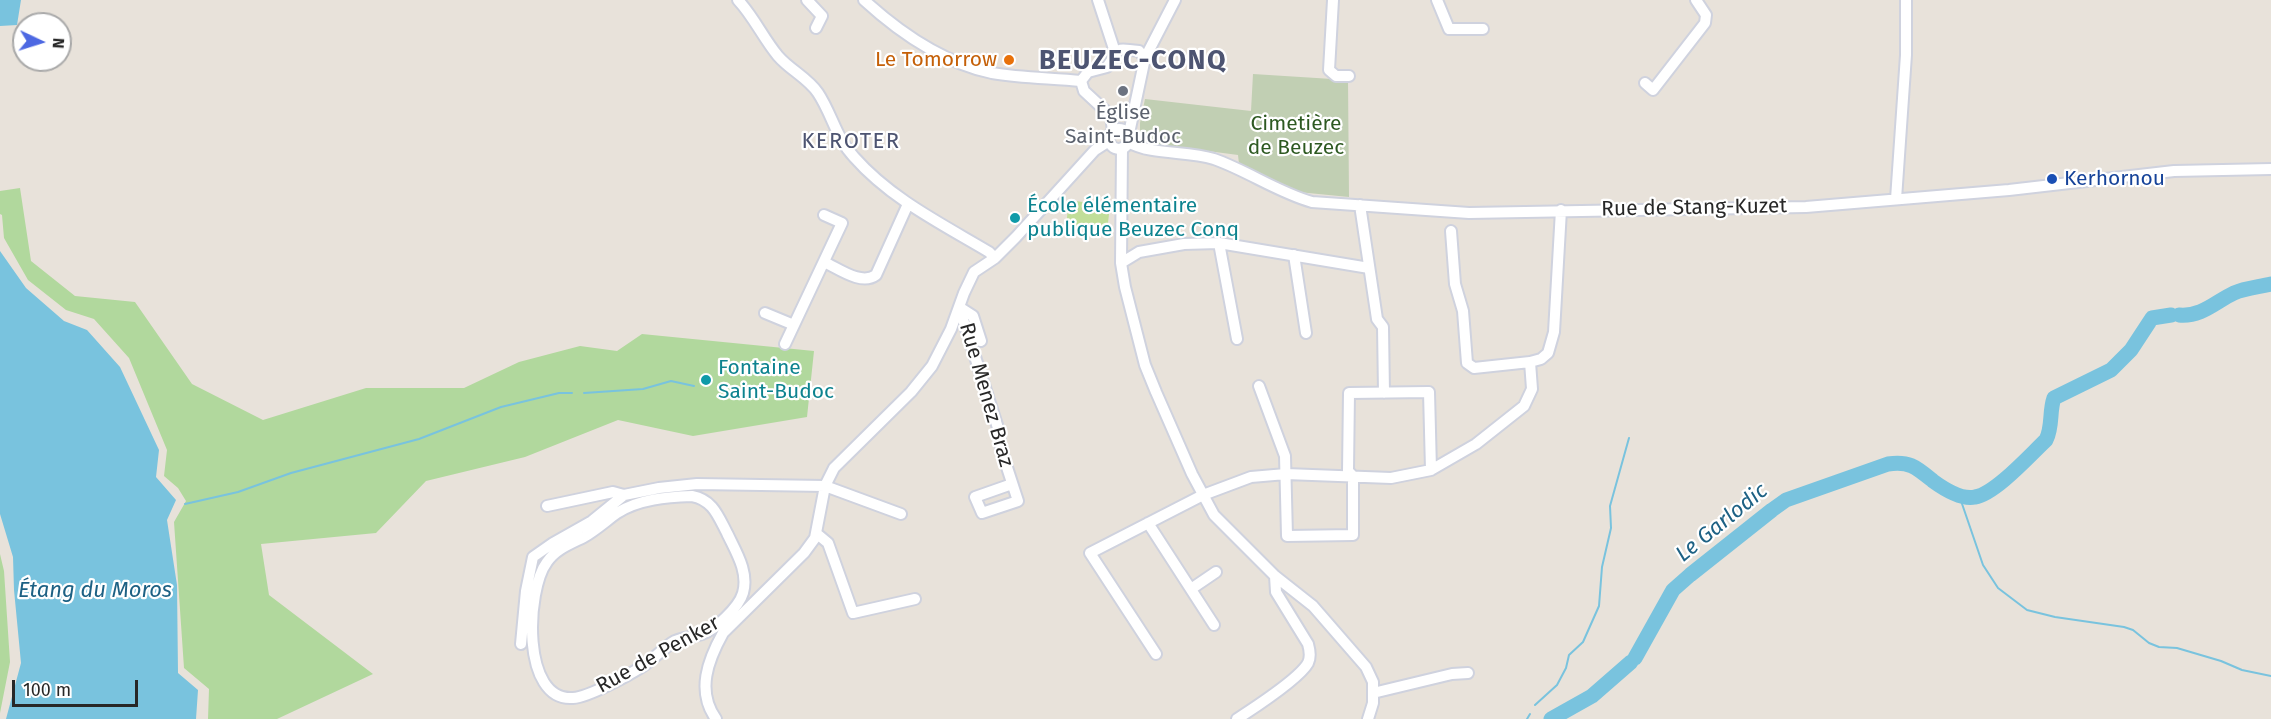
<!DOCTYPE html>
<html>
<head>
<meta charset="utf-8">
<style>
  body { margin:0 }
  #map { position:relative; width:2271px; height:719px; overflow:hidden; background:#e8e2da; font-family:"Fira Sans",sans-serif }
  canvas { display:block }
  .north { position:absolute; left:12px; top:12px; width:60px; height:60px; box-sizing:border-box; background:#fff; border:2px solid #a9a9a9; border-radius:50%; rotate:94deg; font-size:16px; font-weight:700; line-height:24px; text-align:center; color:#272727 }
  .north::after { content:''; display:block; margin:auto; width:21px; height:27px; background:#4d68e2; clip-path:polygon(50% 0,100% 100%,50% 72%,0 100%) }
  .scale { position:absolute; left:12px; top:680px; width:126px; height:27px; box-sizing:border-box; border:3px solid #272727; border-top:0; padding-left:8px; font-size:18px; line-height:21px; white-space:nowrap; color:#272727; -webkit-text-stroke:4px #fff; paint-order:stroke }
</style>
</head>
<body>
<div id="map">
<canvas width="2271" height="719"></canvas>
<div class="north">N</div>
<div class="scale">100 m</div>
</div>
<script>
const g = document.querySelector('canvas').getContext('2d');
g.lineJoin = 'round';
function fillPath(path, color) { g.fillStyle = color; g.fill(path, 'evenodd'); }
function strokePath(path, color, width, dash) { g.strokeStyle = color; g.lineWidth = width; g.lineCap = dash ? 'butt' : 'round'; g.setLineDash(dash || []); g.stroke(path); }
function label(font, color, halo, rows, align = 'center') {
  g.font = font + ' "Fira Sans",sans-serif'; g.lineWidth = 4.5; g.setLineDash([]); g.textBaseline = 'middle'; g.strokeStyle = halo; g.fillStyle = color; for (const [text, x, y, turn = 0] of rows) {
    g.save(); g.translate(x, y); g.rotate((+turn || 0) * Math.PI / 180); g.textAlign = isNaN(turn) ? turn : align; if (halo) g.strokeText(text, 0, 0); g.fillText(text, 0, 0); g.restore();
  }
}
fillPath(new Path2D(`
  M 20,188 L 31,261 L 75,296 L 135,302 L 192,384 L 263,420 L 366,388 L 464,388 L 519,362 L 580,346 L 617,351 L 642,334 L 814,351 L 807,417 L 693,436 L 618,420 L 525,457 L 426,481 L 376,533 L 261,544 L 269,595 L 373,674 L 277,719 L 208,719 L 209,689 L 184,668 L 174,522 L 186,501 L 178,488 L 164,476 L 167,450 L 129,358 L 94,319 L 66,310 L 28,280 L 4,238 L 2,215 L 0,214 L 0,191 Z
  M 0,554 L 4,571 L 10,662 L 0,713 Z`), '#b1d89d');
fillPath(new Path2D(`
  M 1253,74 L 1348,80 L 1349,197 L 1298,192 L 1280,186 L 1239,164 L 1238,155 L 1140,142 L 1140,123 L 1145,99 L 1251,111 Z`), '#c1cfb3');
fillPath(new Path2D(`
  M 1069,200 L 1110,206 L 1107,231 L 1066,226 Z`), '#c1de99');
fillPath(new Path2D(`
  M 0,0 L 21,0 L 17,25 L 0,26 Z
  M 0,251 L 26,288 L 64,321 L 87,330 L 120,367 L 159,450 L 156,477 L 176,500 L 167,520 L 177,585 L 178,673 L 198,690 L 196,719 L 6,719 L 21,663 L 14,590 L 13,557 L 0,514 Z`), '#79c3de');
strokePath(new Path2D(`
  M 584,393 L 643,389 L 671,381 L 694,386
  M 1959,495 L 1983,565 L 1998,588 L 2027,610 L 2055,617 L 2124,627 L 2133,630 L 2149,643 L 2159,647 L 2177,648 L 2221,661 L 2242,670 L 2271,676
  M 185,504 L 238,492 L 291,473 L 419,439 L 501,407 L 559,393 L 572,393
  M 1535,705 L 1557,685 L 1566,668 L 1569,655 L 1583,642 L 1599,606 L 1602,567 L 1611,528 L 1610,506 L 1629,438
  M 1527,719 L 1530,714`), '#79c3de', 2);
strokePath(new Path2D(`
  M 2179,315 C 2202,317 2215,302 2234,293 C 2245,288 2259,287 2271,284
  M 1635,658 L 1673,590 L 1690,575 L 1772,510 L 1786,500 L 1888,464 C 1910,461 1916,467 1933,481 C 1944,489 1961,500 1975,497 C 1995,494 2030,455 2046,440 C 2053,426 2049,412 2054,398 L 2111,370 L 2131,350 L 2152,318 L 2171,315
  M 1551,719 L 1592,696 L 1631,662`), '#79c3de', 15);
const minor = new Path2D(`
  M 738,0 C 754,17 763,38 778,56 C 790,70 808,78 818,93 C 832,114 836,138 854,157 C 891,199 942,224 989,252 L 995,258
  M 807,0 L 822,16 L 816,28
  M 864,0 C 900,33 944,63 992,73 C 1021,78 1051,78 1081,81
  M 1098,0 L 1115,52
  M 1333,0 L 1329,70 L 1336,76 L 1349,76
  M 1437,0 L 1449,29 L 1483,29
  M 1081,81 L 1088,72 L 1107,67 C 1121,49 1112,47 1139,51 L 1145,58
  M 1081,81 L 1084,91 L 1111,116 L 1113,131
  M 1645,83 L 1653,90 L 1705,23 L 1706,15 L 1696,0
  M1109 139a10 10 0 1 1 20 0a10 10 0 1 1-20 0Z
  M 1128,138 L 1145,58 L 1175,0
  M 1128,142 C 1154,156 1186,150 1214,159 C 1248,171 1277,192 1312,202 L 1469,213 L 1806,207 L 2009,190 L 2174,171 L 2271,169
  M 1122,148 L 1121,263 L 1125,287 L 1145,365 L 1156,392 L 1192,474 L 1214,515 L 1275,576 L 1313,606 L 1366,667 L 1373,682 L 1373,703 L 1368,719
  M 1896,199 L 1906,55 L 1906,0
  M 1360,205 L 1377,319 L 1383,327 L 1384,393
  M 1451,231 L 1455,284 L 1463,311 L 1467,363 L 1474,368 L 1530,362 L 1541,359 L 1548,353 L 1554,332 L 1561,210
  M 1219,243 L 1237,339
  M 1294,255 L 1306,333
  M 824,262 C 838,268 861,286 876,275 L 908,204
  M 1121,263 L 1139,252 L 1184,244 L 1219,243 L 1369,268
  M 959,307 L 998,428 L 1001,449 L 1018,501 L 982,513 L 975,497 L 1012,484
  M 959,307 L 973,316 L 981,341
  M 765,313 L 794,325
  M 785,344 L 842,223 L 824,215
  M 1259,386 L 1285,456 L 1287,536 L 1353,535 L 1353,476 L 1348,471 L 1349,393 L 1429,392 L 1431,470
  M 692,496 C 713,500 718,516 727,533 C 736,552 749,572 743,593 C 739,607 715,630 702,634 C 694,637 683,637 675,641 C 664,647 654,659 643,666 C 629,675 589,697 573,698 C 521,702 526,590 547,562 C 556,549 570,544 584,537 C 596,530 606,521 617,513 C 639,499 667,497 692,496 Z
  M 547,506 L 613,492 L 624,495
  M 1148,523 L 1214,625
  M 816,533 L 828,543 L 853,613 L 915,599
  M 1191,589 L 1216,572
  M 521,644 L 526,591 L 533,557 L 553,543 L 592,521 L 624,495 L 659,488 L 697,484 L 825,486 L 901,514
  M 1156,654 L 1090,553 L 1203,495 L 1251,477 L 1286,474 L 1391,478 L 1431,470 L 1476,444 L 1524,406 L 1532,389 L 1530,362
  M 1373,693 L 1452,674 L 1468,673
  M 716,719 C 696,691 708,660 723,633 L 804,553 L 815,538 L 825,486 L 834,468 L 911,392 L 932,366 L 951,329 L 964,293 L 974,272 L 995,258 L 1016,237 L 1095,150 L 1109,141
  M 1237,719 C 1254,708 1299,679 1308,663 C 1311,657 1310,651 1308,644 L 1276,592 L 1275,576`);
strokePath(minor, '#cfd2de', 14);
strokePath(minor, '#fff', 10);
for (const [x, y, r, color] of [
  [1009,60,6,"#e8710a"],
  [1123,91,6,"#6b7280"],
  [2052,179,6,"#1a4fb4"],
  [1015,218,6,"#0f9aa8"],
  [706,380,6,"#0f9aa8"]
]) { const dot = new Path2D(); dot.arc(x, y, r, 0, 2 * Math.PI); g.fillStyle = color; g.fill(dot); strokePath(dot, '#fff', 2); }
label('21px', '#c56008', '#fff', [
  ["Le Tomorrow",997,60]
], 'right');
label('21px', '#5b616d', '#fff', [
  ["Église",1123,113],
  ["Saint-Budoc",1123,137]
]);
label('21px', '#2d5921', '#fff', [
  ["Cimetière",1296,124],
  ["de Beuzec",1296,148]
]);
label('21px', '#164399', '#fff', [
  ["Kerhornou",2064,179]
], 'left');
label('21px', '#0d838f', '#fff', [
  ["École élémentaire",1027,206],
  ["publique Beuzec Conq",1027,230],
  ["Fontaine",718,368],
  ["Saint-Budoc",718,392]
], 'left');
label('21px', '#272727', '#fff', [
  ["Rue de Stang-Kuzet",1694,208,-1],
  ["Rue Menez Braz",986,395,74],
  ["Rue de Penker",658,655,-29]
]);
g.letterSpacing = '1.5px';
label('22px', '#4d5471', '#fff', [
  ["KEROTER",851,142]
]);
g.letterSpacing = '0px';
label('italic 22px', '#1d6184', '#fff', [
  ["Le Garlodic",1722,523,-39],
  ["Étang du Moros",95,591]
]);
g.letterSpacing = '1.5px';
label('bold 27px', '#4d5471', '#fff', [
  ["BEUZEC-CONQ",1133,61]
]);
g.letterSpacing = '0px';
</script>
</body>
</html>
